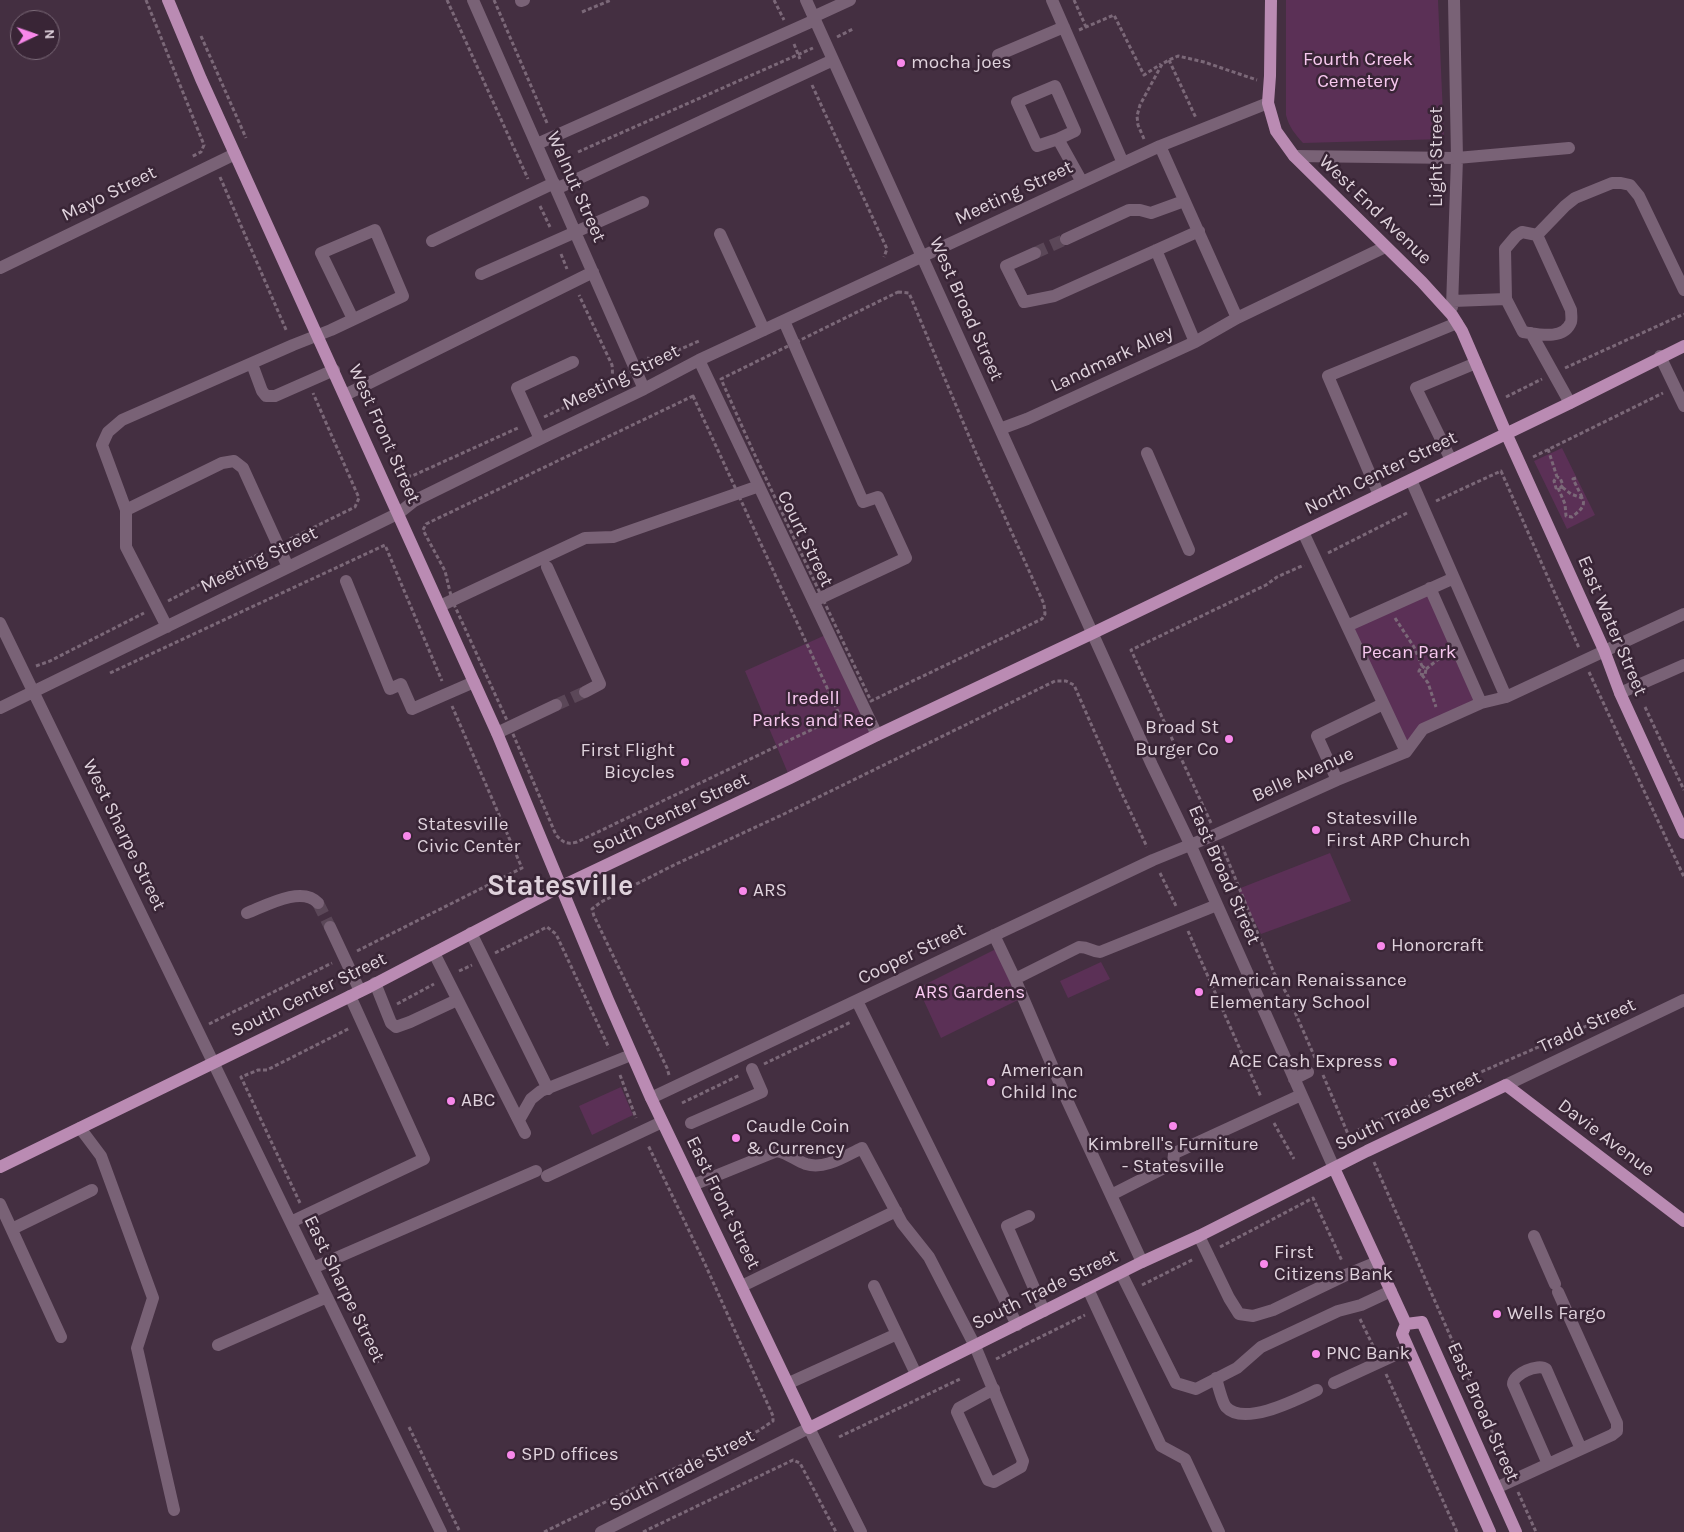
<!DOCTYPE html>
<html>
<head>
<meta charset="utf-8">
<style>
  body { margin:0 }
  #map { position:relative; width:1684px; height:1532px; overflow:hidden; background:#442f41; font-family:Karla,sans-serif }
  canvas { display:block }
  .north { position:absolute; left:10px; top:10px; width:50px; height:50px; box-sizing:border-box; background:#392536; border:1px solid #7b6a78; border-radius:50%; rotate:87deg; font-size:14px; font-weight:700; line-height:20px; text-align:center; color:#dfd2dc }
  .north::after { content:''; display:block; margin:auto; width:18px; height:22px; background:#f888ea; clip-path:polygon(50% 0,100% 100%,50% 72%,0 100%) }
</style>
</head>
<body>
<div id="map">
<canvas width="1684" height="1532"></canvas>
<div class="north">N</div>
</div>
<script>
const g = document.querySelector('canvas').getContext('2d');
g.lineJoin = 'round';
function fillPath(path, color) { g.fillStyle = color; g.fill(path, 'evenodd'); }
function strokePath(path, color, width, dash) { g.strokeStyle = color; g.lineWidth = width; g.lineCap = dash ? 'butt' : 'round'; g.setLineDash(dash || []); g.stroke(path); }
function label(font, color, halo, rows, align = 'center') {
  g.font = font + ' Karla,sans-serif'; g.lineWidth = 5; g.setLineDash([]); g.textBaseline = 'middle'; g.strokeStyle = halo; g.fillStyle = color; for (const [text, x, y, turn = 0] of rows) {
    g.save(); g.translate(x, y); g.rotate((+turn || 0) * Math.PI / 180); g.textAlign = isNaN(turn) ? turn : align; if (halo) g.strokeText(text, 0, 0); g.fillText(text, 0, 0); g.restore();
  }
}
fillPath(new Path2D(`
  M 1286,0 L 1438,0 L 1444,139 L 1303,143 C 1295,134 1289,127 1286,115 Z
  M 1562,448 L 1595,515 L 1567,529 L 1534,461 Z
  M 1430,588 L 1481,703 L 1437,722 L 1406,752 L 1347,626 Z
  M 830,633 L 877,735 L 790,778 L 745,671 Z
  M 1330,853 L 1351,901 L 1261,934 L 1238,889 Z
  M 1000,947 L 1022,998 L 941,1038 L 918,988 Z
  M 1101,962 L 1110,979 L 1068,998 L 1060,981 Z
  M 621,1087 L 633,1115 L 592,1135 L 579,1106 Z`), '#5b3056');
strokePath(new Path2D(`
  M 1035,253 L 1066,239
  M 556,705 L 585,692
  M 318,903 L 330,927`), '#5b4758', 12, [12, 6]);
strokePath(new Path2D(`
  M 146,0 L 204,145 L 201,152 L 191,157
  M 447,0 L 528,179
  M 494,0 L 547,123
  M 774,0 L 784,20
  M 1074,0 L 1086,27
  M 582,12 L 611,0
  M 1079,30 L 1114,15 L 1144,75 L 1161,64
  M 201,36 L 246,138
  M 837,37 L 853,29
  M 794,44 L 800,59
  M 1169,60 L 1196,118
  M 812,85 L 887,249 L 884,257
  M 1144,139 L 1138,125 L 1137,116 L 1140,105 L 1162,64 L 1169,60 L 1178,56 L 1204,62 L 1257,80
  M 578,152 L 813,48
  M 220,177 L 287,332
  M 540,206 L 550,227
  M 561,254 L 567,269
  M 898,292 L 909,293 L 976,453 L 1044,604 L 1045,614 L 1042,619 L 871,701 L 753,451 L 721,379 Z
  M 647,358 L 656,360 L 699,341
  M 1565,368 L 1684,314
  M 693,396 L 840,716 L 577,842 C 566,845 563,842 556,835 L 510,727 L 452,600 L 445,571 L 423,530 L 426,524 Z
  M 1506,397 L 1542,379
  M 544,417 L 604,389 C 613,382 613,376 612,365 L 579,295
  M 1548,449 L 1557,477 L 1554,481 L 1556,488 L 1560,488 L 1563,485 L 1560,478 L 1557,477
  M 1533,457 L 1663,393
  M 395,472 L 404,476 L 412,476 L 520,427
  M 1576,478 L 1573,479 L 1582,497
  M 1558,488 L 1565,504 L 1566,516 L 1572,517 C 1578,512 1587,506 1582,498 L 1571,494 L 1562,487
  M 1436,501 L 1501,471 L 1579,648
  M 290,539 L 355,507 L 359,498 L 313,393
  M 1328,553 L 1409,512
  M 168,601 L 265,551
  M 1395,618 L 1414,647 L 1422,666 L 1419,671 L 1419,674 L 1425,675 L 1426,669 L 1422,666
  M 36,666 L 50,661 L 144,613
  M 1426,669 L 1445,654
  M 1589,672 L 1684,877
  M 110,673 L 385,545 L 442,681
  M 1422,675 L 1428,683 L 1436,707
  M 1645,707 L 1684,790
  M 1211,823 L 1131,650 L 1266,585 L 1277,577 L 1304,565
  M 1222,846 L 1274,973 L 1287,994 L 1316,1060
  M 1160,873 L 1177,908
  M 1188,931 L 1261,1097
  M 357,951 L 522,868 L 452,706
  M 495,953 L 547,927 L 556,934 L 609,1048
  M 459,971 L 472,965
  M 397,1004 L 434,984
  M 209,1024 L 332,963
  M 764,1064 L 851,1022
  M 620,1075 L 636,1118
  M 669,1075 L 667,1068 L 594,916 L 592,909 L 601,902 L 674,865 L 784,814 L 1055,681 L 1066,681 L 1074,685 L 1116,781 L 1147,847
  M 1323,1075 L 1348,1134
  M 682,1103 L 740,1075
  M 1274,1123 L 1294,1159
  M 1358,1130 L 1474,1075 L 1635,1005
  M 1374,1162 L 1508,1468
  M 300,1203 L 241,1077 L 258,1070 L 267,1070 L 350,1028
  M 312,1227 L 322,1248
  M 1220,1247 L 1313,1198 L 1342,1261
  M 335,1274 L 378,1363
  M 1142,1285 L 1194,1259
  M 1360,1319 L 1375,1350
  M 996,1359 L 1085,1315
  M 1386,1374 L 1457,1532
  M 409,1427 L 460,1532
  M 839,1437 L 962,1378
  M 1518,1492 L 1536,1532
  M 544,1532 L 669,1471 L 758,1431 L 773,1421 L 773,1416 L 705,1264 L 648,1145
  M 643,1532 L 793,1460 L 800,1463 L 836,1532`), '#7b6878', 3, [4, 2.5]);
strokePath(new Path2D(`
  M 473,0 L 644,389
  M 521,0 L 521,1 L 524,0
  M 806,0 L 1152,765 L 1190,844 L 1334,1168
  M 1052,0 L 1123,163
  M 813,17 L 850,0
  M 998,55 L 1064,27
  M 1058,139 L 1037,146 L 1017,102 L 1055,86 L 1075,131 L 1058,139 L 1082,182
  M 537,144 L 815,20
  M 1160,146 L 1237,318
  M 1294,156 L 1457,158 L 1569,148
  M 556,189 L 833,60
  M 720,234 L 764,330
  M 1066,239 L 1129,210 L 1140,210 L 1151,213 L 1184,201
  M 432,241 L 554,183
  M 1156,250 L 1195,342
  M 1035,253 L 1006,266 L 1024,302 L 1054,296 L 1199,231
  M 0,268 L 235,154
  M 481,274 L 643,202
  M 1506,299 L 1505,249 L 1516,236 L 1522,232 L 1537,235
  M 1453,301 L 1506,299 L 1523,332 C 1537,334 1564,341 1571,322 C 1572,319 1571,313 1571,310 L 1537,235 L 1565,206 L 1575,198 L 1612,183 L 1621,183 L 1630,185 L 1639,196 L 1684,290
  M 1452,307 L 1457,158 L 1454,0
  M 784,321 L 863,502 L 878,497 L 906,558 L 814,601
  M 1531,333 L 1570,403
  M 1660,356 L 1684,406
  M 699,360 L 877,735
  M 252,364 L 262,391 L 266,396 L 275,396 L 334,370
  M 345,395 L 593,272
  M 1000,429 L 1027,419 L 1195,342 L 1237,318 L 1385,247
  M 540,439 L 517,388 L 573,362
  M 1147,453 L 1189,550
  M 1451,460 L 1416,388 L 1476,363
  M 1411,480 L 1506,697 L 1684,614
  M 1379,495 L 1328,376 L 1457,323
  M 126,510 L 222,463 L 234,461 L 243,468 L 288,567
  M 1303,532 L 1406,752
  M 547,567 L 600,684 L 585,692
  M 346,581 L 390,689 L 401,684 L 412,709 L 474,682
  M 1430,588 L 1481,703
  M 440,606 L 585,538 L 613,537 L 759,486
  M 0,623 L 441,1532
  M 1347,626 L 1454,578
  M 167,627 L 126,547 L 126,510 L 102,445 L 108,432 L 122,420 L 293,345 L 331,330 L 403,296 L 375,230 L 321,253 L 353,319
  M 1620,693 L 1684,665
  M 0,708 L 399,513 L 414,501 L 548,435 L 644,389 L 699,360 L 1160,146 L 1268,103
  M 497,733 L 556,705
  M 1337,780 L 1317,736 L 1383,704
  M 247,913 C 265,906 302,885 318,903
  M 330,927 L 360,991
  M 471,933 L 548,1089
  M 994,935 L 1015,979 L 1066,1098 L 1142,1262
  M 434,953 L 525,1133
  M 1015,979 L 1079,947 C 1090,947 1092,952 1100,952 L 1217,905
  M 375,983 L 391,1023 L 396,1027 L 410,1022 L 457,1000
  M 857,1001 L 1017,1325
  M 1294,1079 L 1308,1072
  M 1506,1085 L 1684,1000
  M 651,1098 L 1153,860 L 1217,834 L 1337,780 L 1406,752 L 1423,729 L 1481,703 L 1506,697
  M 519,1120 L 531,1099 L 541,1091 L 631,1055
  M 691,1123 L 762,1092 L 752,1069
  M 80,1128 L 101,1156 L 153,1298 L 137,1348 L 174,1510
  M 547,1176 L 662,1122
  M 693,1185 L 777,1151 C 788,1153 795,1160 806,1164 C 825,1170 845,1156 862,1148 L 902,1223 L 929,1257 L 975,1346 L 1023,1461 L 1021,1467 L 994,1482 L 988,1480 L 957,1412 L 959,1408 L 994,1389
  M 1111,1195 L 1170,1165 L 1173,1163 L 1174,1154 L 1177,1152 L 1301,1095
  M 0,1204 L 61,1337
  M 1029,1216 L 1007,1226 L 1044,1311
  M 291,1222 L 424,1159 L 350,996
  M 12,1229 L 92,1190
  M 1199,1236 L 1229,1298 L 1239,1314 L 1253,1316 L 1273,1310 L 1348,1274 L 1377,1262
  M 1534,1236 L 1555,1284
  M 313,1268 L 536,1171
  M 1121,1273 L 1176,1383 L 1196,1389 L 1237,1368 L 1261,1347 L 1338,1311 L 1361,1305 L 1391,1291
  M 742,1286 L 896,1211
  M 874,1286 L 916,1374
  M 1088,1289 L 1161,1446 L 1185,1459 L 1219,1532
  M 218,1345 L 327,1297
  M 1216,1378 C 1218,1385 1222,1402 1226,1407 C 1244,1427 1298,1399 1317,1390
  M 789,1383 L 897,1334
  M 1334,1383 L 1408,1349
  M 1548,1464 L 1513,1384 C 1513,1374 1538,1363 1546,1369 L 1581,1449
  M 1496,1488 L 1612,1435 L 1617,1431 L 1617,1423 L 1558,1292
  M 601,1532 L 809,1428 L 861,1532`), '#796276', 12);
strokePath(new Path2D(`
  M 168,0 L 201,79 L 497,733 L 608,1000 L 651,1098 L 809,1428 L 1142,1262 L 1199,1236 L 1367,1151 L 1506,1085 L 1684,1221
  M 1271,0 L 1270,76 L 1268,103 L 1276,131 L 1294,156 L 1422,282 L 1452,315 L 1462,331 L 1506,433 L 1604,650 L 1620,693 L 1684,833
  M 0,1167 L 369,987 L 560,887 L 790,778 L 877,735 L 1093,633 L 1570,403 L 1684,346
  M 1334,1168 L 1406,1324 L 1402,1334 L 1490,1532
  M 1406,1324 L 1422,1322 L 1516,1532`), '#ba8bb3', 12);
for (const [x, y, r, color] of [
  [901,63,5,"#f888ea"],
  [1229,739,5,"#f888ea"],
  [685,762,5,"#f888ea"],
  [1316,830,5,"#f888ea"],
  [407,836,5,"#f888ea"],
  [743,891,5,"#f888ea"],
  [1381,946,5,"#f888ea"],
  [1199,992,5,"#f888ea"],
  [1393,1062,5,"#f888ea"],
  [991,1082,5,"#f888ea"],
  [451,1101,5,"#f888ea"],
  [1173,1126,5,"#f888ea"],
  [736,1138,5,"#f888ea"],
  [1264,1264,5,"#f888ea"],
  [1497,1314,5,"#f888ea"],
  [1316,1354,5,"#f888ea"],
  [511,1455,5,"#f888ea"]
]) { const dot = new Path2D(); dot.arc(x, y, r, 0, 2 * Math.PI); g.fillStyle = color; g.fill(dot); strokePath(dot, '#392536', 2); }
label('19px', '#f7c8ef', '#392536', [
  ["Fourth Creek",1358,60],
  ["Cemetery",1358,82],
  ["Pecan Park",1409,653],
  ["Iredell",813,699],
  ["Parks and Rec",813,721],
  ["ARS Gardens",970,993]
]);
label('19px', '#dfd2dc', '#392536', [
  ["mocha joes",911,63],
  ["Broad St",1219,728,"right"],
  ["Burger Co",1219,750,"right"],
  ["First Flight",675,751,"right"],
  ["Bicycles",675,773,"right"],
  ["Statesville",1326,819],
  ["First ARP Church",1326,841],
  ["Statesville",417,825],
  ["Civic Center",417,847],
  ["ARS",753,891],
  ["Honorcraft",1391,946],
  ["American Renaissance",1209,981],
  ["Elementary School",1209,1003],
  ["ACE Cash Express",1383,1062,"right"],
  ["American",1001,1071],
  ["Child Inc",1001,1093],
  ["ABC",461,1101],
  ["Caudle Coin",746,1127],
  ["& Currency",746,1149],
  ["Kimbrell's Furniture",1173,1145,"center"],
  ["- Statesville",1173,1167,"center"],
  ["First",1274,1253],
  ["Citizens Bank",1274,1275],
  ["Wells Fargo",1507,1314],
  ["PNC Bank",1326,1354],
  ["SPD offices",521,1455]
], 'left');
label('19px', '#dfd2dc', '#392536', [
  ["Light Street",1437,157,-90],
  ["Walnut Street",576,187,66],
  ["Meeting Street",1014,193,-25],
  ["Mayo Street",109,194,-26],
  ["West End Avenue",1375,210,44],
  ["West Broad Street",966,309,66],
  ["Landmark Alley",1112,359,-25],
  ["Meeting Street",621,378,-26],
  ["West Front Street",384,434,66],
  ["North Center Street",1381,473,-26],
  ["Court Street",805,539,64],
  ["Meeting Street",259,560,-26],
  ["East Water Street",1612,626,67],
  ["Belle Avenue",1303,775,-24],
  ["South Center Street",671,814,-25],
  ["West Sharpe Street",124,835,64],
  ["East Broad Street",1224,875,66],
  ["Cooper Street",912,954,-26],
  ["South Center Street",309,995,-26],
  ["Tradd Street",1587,1026,-25],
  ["South Trade Street",1408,1111,-26],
  ["Davie Avenue",1606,1138,37],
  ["East Front Street",723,1203,64],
  ["East Sharpe Street",344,1289,64],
  ["South Trade Street",1045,1290,-26],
  ["East Broad Street",1483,1412,66],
  ["South Trade Street",682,1471,-27]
]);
label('bold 29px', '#dfd2dc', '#392536', [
  ["Statesville",560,887]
]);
</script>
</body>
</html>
